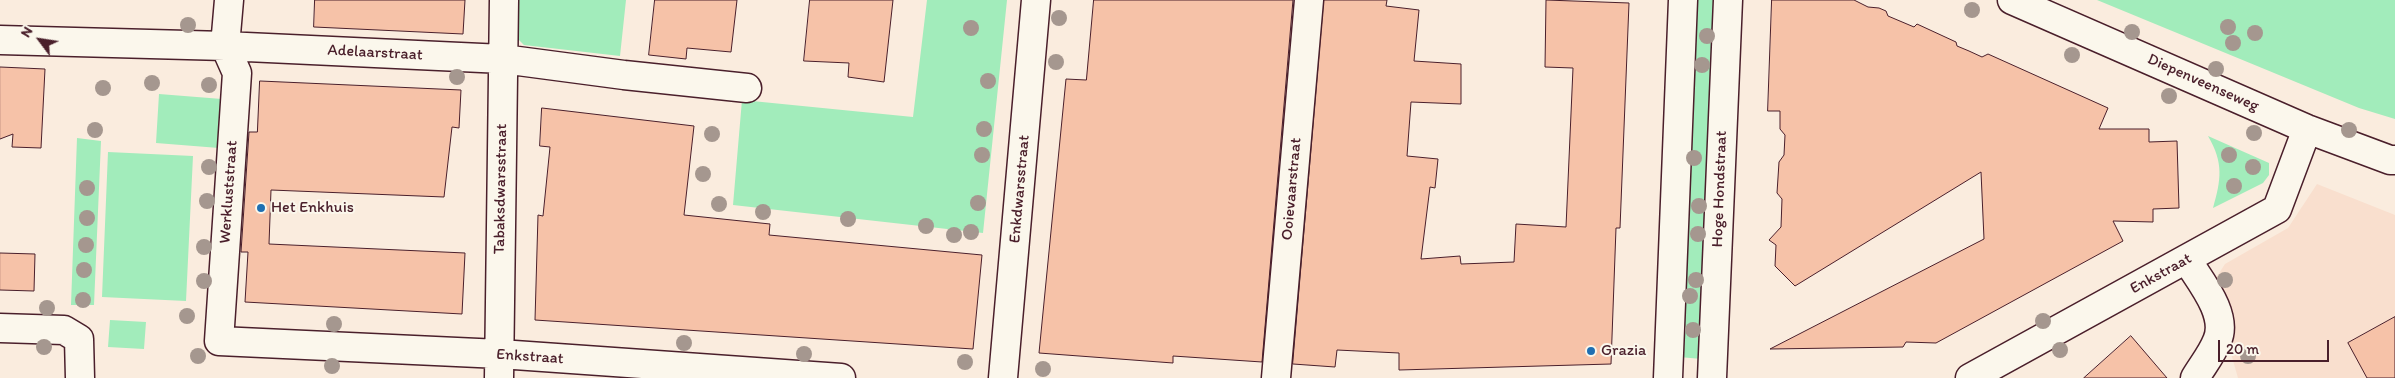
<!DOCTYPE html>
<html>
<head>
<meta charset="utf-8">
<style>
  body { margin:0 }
  #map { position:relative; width:2395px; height:378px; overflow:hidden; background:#faecde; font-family:Itim,sans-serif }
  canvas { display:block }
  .north { position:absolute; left:15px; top:15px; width:50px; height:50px; -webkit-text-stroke:4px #fbf7ec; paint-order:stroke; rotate:301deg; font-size:14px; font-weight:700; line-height:20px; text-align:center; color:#4a1f2b }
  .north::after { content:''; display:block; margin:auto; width:18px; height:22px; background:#4a1f2b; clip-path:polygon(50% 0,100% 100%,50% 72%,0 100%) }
  .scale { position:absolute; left:2218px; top:340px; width:111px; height:22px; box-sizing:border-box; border:2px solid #4a1f2b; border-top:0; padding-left:6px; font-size:15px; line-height:18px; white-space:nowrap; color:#4a1f2b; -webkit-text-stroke:4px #fbf7ec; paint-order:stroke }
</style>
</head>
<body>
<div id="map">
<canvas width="2395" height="378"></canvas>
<div class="north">N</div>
<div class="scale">20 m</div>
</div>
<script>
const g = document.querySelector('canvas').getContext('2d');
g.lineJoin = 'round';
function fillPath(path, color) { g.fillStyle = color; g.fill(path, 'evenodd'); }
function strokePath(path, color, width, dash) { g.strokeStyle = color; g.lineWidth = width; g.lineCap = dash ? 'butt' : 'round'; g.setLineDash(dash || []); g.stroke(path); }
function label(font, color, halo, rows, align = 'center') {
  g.font = font + ' Itim,sans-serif'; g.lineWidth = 4; g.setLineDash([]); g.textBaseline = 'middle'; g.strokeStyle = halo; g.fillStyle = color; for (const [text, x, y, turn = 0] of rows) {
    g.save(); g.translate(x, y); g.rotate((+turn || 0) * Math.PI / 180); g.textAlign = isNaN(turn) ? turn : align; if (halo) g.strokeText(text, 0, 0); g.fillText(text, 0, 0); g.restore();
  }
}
fillPath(new Path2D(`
  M 2317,184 L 2395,215 L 2395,378 L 2238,378 L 2228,343 L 2214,281 L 2225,264 L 2288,228 Z`), '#f9dfce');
fillPath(new Path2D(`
  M 519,0 L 626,0 L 620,56 L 524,45 L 518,39 Z
  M 927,0 L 1007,0 L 983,233 L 733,205 L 742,100 L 913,117 Z
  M 1693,0 L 1716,0 L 1702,359 L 1679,357 Z
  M 2097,0 L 2395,0 L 2395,119 L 2359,108 Z
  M 159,94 L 222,99 L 219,148 L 156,143 Z
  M 2208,136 L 2269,163 L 2269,175 L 2263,183 L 2213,208 C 2221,180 2224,163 2208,136 Z
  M 77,138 L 101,141 L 94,305 L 71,305 Z
  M 108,152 L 193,156 L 186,301 L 102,297 Z
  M 110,320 L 146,322 L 144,349 L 108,347 Z`), '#a2ecbb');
const building = new Path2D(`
  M 315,0 L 465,0 L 463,34 L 314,27 Z
  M 655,0 L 737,0 L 731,52 L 687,48 L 686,59 L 649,55 Z
  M 810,0 L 893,0 L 884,82 L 848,77 L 849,63 L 804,61 Z
  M 1094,0 L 1293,0 L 1262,362 L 1173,356 L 1173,363 L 1039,353 L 1066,79 L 1086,80 Z
  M 1324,0 L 1387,0 L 1386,6 L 1419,10 L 1414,61 L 1461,64 L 1461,104 L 1411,102 L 1407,156 L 1438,159 L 1435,188 L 1430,187 L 1421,259 L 1460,256 L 1461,264 L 1514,262 L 1516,224 L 1566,227 L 1573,68 L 1545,67 L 1546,0 L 1629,3 L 1620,228 L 1616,228 L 1611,364 L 1399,370 L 1399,353 L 1337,350 L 1335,367 L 1293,364 Z
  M 1772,0 L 1854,0 L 1868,7 L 1879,8 L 1886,11 L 1888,16 L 1914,27 L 1917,24 L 1956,42 L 1957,46 L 1969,51 L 1982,57 L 1988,54 L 2108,108 L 2099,129 L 2149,129 L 2149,142 L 2177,141 L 2179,208 L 2153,209 L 2153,222 L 2113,221 L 2123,241 L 1936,343 L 1906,342 L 1903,347 L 1770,349 L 1984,239 L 1981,172 L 1795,286 L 1775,266 L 1776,245 L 1769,240 L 1781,227 L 1782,199 L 1777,193 L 1779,162 L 1784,155 L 1785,135 L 1780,129 L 1780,111 L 1768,111 Z
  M 0,67 L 45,69 L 41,148 L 12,147 L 13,134 L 0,139 Z
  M 260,81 L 461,90 L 459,128 L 452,127 L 444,197 L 271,190 L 269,244 L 465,253 L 462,314 L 245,302 L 248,252 L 241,252 L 249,132 L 257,132 Z
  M 542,108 L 694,126 L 684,215 L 770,224 L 769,235 L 982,255 L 973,349 L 535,320 L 538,215 L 543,216 L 550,147 L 540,146 Z
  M 0,253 L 35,254 L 34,291 L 0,290 Z
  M 2395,317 L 2395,378 L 2367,378 L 2348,343 Z
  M 2131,336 L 2167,378 L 2084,378 Z`);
fillPath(building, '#f6c2a8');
strokePath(building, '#4a1f2b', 1);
const minor = new Path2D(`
  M 229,0 L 225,46 L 237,73 L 219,341 L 500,354 L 841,378
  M 2012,0 L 2307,129 L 2390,160 L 2395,160
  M 0,40 L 225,46 L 503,59 L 624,75 L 747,88
  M 2187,260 C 2200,281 2229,315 2217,341 C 2212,354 2202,366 2195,378
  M 0,328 L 64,330 L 79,339 L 80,378
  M 499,378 L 504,0
  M 1003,378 L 1036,0
  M 1276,378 L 1309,0
  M 1668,378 L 1683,0
  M 1712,378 L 1728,0
  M 1970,378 L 2277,209 L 2307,129`);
strokePath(minor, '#4a1f2b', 31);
strokePath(minor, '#fbf7ec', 28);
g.fillStyle = '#a5978f';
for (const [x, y] of [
  [1972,10],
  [1059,18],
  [188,25],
  [2228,27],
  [971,28],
  [2132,32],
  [2255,33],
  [1707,36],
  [2233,43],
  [2072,55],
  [1056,62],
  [1702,65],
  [2216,69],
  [457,77],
  [988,81],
  [152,83],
  [209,85],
  [103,88],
  [2169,96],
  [984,129],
  [95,130],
  [2349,130],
  [2254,133],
  [712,134],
  [982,155],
  [2229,155],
  [1694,158],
  [209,167],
  [2253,167],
  [703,174],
  [2234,186],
  [87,188],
  [207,201],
  [978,203],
  [719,204],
  [1699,206],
  [763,212],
  [87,218],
  [848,219],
  [926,226],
  [971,232],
  [1698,234],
  [954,235],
  [86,245],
  [204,247],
  [84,270],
  [1696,280],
  [2225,280],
  [204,281],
  [1690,296],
  [83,300],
  [47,308],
  [187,316],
  [2043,321],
  [334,324],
  [1693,330],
  [684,343],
  [44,347],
  [2060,350],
  [804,354],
  [198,356],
  [2248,356],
  [965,362],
  [332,366],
  [1043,369]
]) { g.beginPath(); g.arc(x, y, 8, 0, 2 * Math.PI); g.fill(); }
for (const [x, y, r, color] of [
  [261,208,5,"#1f6fb2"],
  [1591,351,5,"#1f6fb2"]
]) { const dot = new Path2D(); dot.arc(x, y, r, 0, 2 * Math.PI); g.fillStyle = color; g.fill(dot); strokePath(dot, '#fbf7ec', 2); }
label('16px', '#4a1f2b', '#fbf7ec', [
  ["Adelaarstraat",375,53,3],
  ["Diepenveenseweg",2203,83,24],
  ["Tabaksdwarsstraat",501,189,-89],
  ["Enkdwarsstraat",1020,189,-85],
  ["Ooievaarstraat",1292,189,-85],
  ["Hoge Hondstraat",1720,189,-88],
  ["Werkluststraat",229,192,-86],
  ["Enkstraat",2161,274,-29],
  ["Enkstraat",530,357,4]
]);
label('16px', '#4a1f2b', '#fbf7ec', [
  ["Het Enkhuis",271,208],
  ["Grazia",1601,351]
], 'left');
</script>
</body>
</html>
